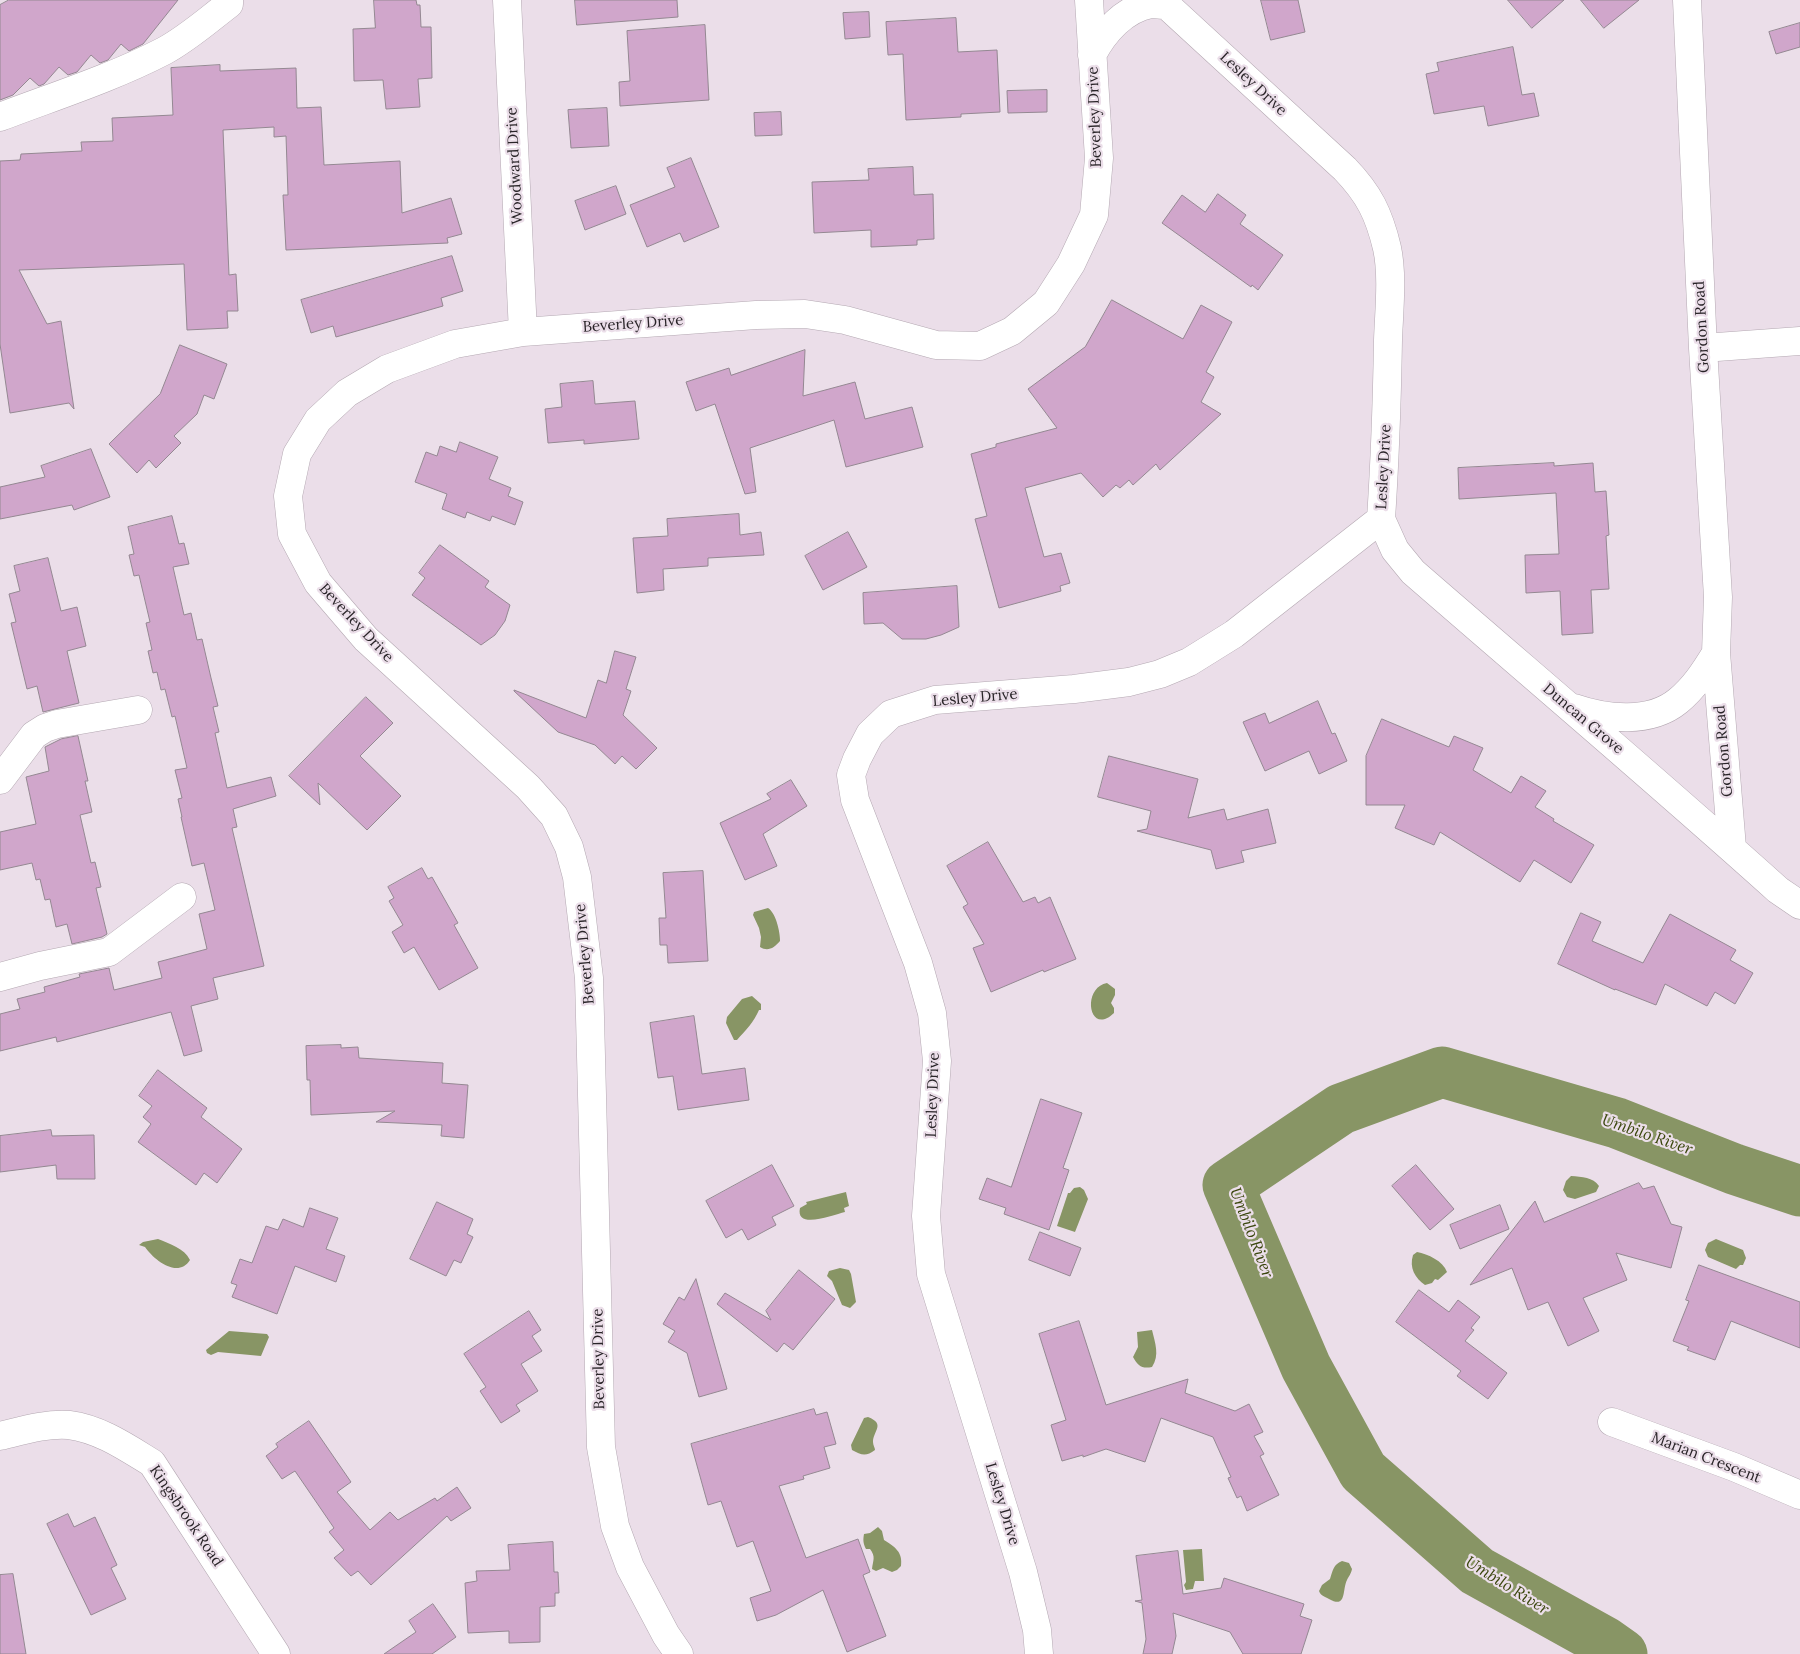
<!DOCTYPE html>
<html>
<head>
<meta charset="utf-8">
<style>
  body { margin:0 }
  canvas { display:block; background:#ebdee9 }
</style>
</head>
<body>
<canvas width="1800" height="1654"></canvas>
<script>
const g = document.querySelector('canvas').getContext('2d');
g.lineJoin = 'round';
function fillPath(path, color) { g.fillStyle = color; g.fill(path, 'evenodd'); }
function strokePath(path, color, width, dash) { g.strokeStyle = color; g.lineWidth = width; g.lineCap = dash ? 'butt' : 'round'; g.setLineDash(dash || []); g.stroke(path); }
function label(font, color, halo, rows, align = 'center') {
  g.font = font + ' Lora,serif'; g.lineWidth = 4.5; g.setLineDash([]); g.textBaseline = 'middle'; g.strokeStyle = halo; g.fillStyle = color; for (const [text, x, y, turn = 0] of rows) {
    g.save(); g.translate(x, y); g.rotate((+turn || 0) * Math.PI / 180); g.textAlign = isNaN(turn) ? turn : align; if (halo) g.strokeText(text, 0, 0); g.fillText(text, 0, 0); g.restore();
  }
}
fillPath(new Path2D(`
  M 768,908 C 776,913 780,932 780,941 C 774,948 768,952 760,947 L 761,937 L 759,928 L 753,915 L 754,912 Z
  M 1107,983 L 1115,989 L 1115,995 L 1111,1003 L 1114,1008 L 1114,1013 C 1089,1037 1081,988 1107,983 Z
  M 752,996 L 761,1004 L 761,1010 L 759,1010 C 754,1022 745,1031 737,1040 L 734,1040 L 726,1023 L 727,1017 L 742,999 Z
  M 1571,1176 C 1582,1177 1593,1177 1599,1186 L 1596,1192 L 1575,1199 L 1567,1197 L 1563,1190 L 1566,1181 Z
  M 1080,1187 L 1084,1190 L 1088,1199 L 1075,1232 L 1057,1226 L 1068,1193 L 1070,1193 L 1074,1188 Z
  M 846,1192 L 849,1206 L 844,1208 L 845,1212 C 833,1215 795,1230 800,1208 L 807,1204 L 806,1202 Z
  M 158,1239 C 170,1244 184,1248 190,1260 C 178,1279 154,1260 145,1247 L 139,1245 L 143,1242 Z
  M 1716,1239 L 1743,1250 L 1746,1258 L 1743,1265 L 1740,1265 L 1736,1269 L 1708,1257 L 1705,1250 L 1708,1243 Z
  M 1417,1252 C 1428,1254 1443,1261 1447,1272 L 1438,1280 L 1435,1279 L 1432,1283 L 1425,1285 C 1415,1278 1409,1268 1413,1255 Z
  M 840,1268 L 849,1270 L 851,1274 L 856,1302 L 850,1308 L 842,1305 L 832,1281 L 827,1276 L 829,1271 Z
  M 1152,1330 C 1155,1343 1160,1355 1152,1367 C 1142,1369 1138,1366 1133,1357 L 1138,1347 L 1137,1332 Z
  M 229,1331 L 267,1334 L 269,1337 L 261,1356 L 218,1352 L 211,1355 L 207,1353 L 206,1350 Z
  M 868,1417 C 886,1424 873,1431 873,1442 C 873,1445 875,1448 875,1450 C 866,1457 861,1455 852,1450 L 851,1445 L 864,1418 Z
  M 878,1527 L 882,1531 L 884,1540 C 895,1547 903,1552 901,1566 L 897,1570 L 892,1572 L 883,1568 L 876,1571 L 872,1569 C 873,1560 876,1557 870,1549 L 866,1549 C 863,1543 863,1540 864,1534 L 870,1533 Z
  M 1202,1549 L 1204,1581 L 1195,1581 L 1193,1589 L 1186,1590 L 1184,1585 L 1186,1582 L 1183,1550 Z
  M 1342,1561 L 1349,1563 L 1352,1569 C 1351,1574 1349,1576 1347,1580 C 1342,1590 1347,1609 1329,1599 C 1324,1596 1321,1596 1319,1591 L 1322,1585 L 1330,1579 C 1333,1570 1333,1565 1342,1561 Z`), '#889565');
strokePath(new Path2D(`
  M 1622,1654 L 1605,1642 L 1477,1571 L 1363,1471 L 1306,1367 L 1228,1185 L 1341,1109 L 1442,1072 L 1617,1123 L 1734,1169 L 1800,1191`), '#889565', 51);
const building = new Path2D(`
  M 9,0 L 178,0 L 143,44 L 129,51 L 121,44 L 108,60 L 100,63 L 91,55 L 77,72 L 68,75 L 59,67 L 44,84 L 39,86 L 30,78 L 13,95 L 0,100 L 0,5 Z
  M 374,0 L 416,0 L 417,5 L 420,5 L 421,27 L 431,27 L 432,78 L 418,79 L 420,107 L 386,109 L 383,80 L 354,81 L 353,29 L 375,28 Z
  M 575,0 L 677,0 L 678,17 L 577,25 Z
  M 1261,0 L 1298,0 L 1305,32 L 1271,40 Z
  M 1508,0 L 1564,0 L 1532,28 Z
  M 1581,0 L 1639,0 L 1604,28 Z
  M 869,12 L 870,37 L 845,39 L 843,13 Z
  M 956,18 L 958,52 L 997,50 L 1000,112 L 961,114 L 961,117 L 906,120 L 903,54 L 888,55 L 886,22 Z
  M 1800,23 L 1800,47 L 1776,54 L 1769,32 Z
  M 705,25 L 709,100 L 620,106 L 619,82 L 630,81 L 627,31 Z
  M 1513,47 L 1522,95 L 1534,93 L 1539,116 L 1488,126 L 1484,106 L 1434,114 L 1426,74 L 1439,71 L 1437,63 Z
  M 220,65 L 220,71 L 296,68 L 297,108 L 321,107 L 324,165 L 400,161 L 402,213 L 451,198 L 462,234 L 447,238 L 448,243 L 286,250 L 283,195 L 288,195 L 286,136 L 274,137 L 274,127 L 223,130 L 229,275 L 236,274 L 238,311 L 227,311 L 228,328 L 187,330 L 184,264 L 19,270 L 47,324 L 61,321 L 74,409 L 69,403 L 10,413 L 0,344 L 0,161 L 20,160 L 21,154 L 82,151 L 81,142 L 113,141 L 112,118 L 173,115 L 171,68 Z
  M 1047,90 L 1047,112 L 1008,113 L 1007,91 Z
  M 607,108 L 609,146 L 571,148 L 568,110 Z
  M 781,112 L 782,135 L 755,136 L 754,113 Z
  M 691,158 L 719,227 L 684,242 L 680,233 L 647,247 L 630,205 L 675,187 L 667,168 Z
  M 913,167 L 914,195 L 933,194 L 934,239 L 917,240 L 917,245 L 871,247 L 871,230 L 814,233 L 812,182 L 869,180 L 868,169 Z
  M 616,186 L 626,214 L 585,230 L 575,201 Z
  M 1218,194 L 1246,215 L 1240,224 L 1283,255 L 1258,290 L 1252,285 L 1251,287 L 1162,223 L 1182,195 L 1205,212 Z
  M 452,256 L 463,291 L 441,298 L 443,306 L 336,337 L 333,326 L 311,333 L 301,300 Z
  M 1112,300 L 1183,339 L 1201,305 L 1232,322 L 1206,372 L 1214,377 L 1201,402 L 1221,414 L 1160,470 L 1156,464 L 1133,485 L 1129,480 L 1120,488 L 1116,485 L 1103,497 L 1081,473 L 1025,488 L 1044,557 L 1061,553 L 1070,583 L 1060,586 L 1061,591 L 999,608 L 975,519 L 987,516 L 971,454 L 996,447 L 996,444 L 1057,428 L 1028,389 L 1085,347 Z
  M 180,345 L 227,364 L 214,399 L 204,395 L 197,414 L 174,436 L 181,443 L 156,468 L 149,460 L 137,473 L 109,444 L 160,394 Z
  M 805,350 L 803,396 L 855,382 L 865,419 L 912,407 L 923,447 L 846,467 L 834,420 L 750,448 L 756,492 L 745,494 L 715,404 L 696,411 L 686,382 L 729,368 L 731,375 Z
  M 593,381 L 595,404 L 635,401 L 639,439 L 584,444 L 584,440 L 548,443 L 545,409 L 562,407 L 560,384 Z
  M 460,442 L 498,457 L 489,479 L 511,488 L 508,496 L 523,502 L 515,525 L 492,516 L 490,521 L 467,512 L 465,518 L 442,509 L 447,494 L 415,482 L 426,452 L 437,456 L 440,446 L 456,452 Z
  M 91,449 L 110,497 L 74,510 L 72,505 L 0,519 L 0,487 L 45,477 L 41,466 Z
  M 1554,463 L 1554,466 L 1593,463 L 1595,492 L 1606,491 L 1609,535 L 1606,536 L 1609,589 L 1591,590 L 1593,633 L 1562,635 L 1560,591 L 1526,593 L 1525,555 L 1559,554 L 1556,493 L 1459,499 L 1458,468 Z
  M 739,514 L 740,535 L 761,532 L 764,555 L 708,558 L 708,566 L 663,569 L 664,590 L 637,593 L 633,538 L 668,536 L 667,519 Z
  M 172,516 L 179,544 L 184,543 L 189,564 L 173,567 L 184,615 L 191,613 L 197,640 L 202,639 L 211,678 L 218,706 L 213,707 L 219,732 L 215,733 L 227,788 L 271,777 L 276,796 L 233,809 L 237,827 L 232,828 L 264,966 L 213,978 L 218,999 L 191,1006 L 202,1051 L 184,1056 L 171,1012 L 57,1042 L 56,1037 L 0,1051 L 0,1014 L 20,1009 L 17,999 L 45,992 L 44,987 L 80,977 L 79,974 L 109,968 L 114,990 L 162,978 L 158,962 L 207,949 L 199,914 L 215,910 L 204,863 L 192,866 L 181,817 L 182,817 L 178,799 L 182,798 L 175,770 L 187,768 L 175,716 L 172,717 L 165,689 L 161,690 L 157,672 L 153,673 L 148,651 L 152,650 L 146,623 L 150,622 L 139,575 L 134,576 L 129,555 L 134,554 L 128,527 Z
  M 848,532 L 867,567 L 823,590 L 805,556 Z
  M 440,545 L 489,581 L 485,587 L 510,605 L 505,621 L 495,635 L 481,645 L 412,595 L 425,578 L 419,573 Z
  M 48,558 L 61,611 L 77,607 L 86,646 L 67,651 L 79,703 L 43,712 L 37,686 L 27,689 L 11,623 L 16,622 L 9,594 L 20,591 L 14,566 Z
  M 957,586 L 959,627 L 941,635 L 926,639 L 902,639 L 883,623 L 864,624 L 863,593 Z
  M 615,651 L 636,657 L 626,689 L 631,691 L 623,715 L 657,748 L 636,769 L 622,756 L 615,764 L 595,745 L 558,732 L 514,691 L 514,690 L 586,718 L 598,680 L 606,683 Z
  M 366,697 L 393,723 L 360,756 L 401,796 L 367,830 L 318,783 L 320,805 L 289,776 Z
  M 1318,701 L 1332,734 L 1335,733 L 1347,761 L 1319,774 L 1309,751 L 1265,771 L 1243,722 L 1265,713 L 1269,723 Z
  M 1382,719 L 1449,747 L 1454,736 L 1483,748 L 1473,770 L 1511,793 L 1521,776 L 1546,791 L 1535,807 L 1554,819 L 1553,821 L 1594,845 L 1571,883 L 1534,860 L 1520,882 L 1440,832 L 1434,845 L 1395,828 L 1405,805 L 1366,805 L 1366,756 Z
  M 78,736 L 88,781 L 85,781 L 92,812 L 80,815 L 91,863 L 95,862 L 101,887 L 96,888 L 107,934 L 102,937 L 72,944 L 67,924 L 56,927 L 50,899 L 45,900 L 40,879 L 36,880 L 32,863 L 0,870 L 0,832 L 36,824 L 26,777 L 49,771 L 45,747 L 61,739 Z
  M 1109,756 L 1198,779 L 1188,818 L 1224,809 L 1227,820 L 1268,809 L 1276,843 L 1241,851 L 1244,862 L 1216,869 L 1211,850 L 1137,831 L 1147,829 L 1151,811 L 1098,797 Z
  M 791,780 L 807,806 L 763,834 L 777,866 L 745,880 L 720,823 L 771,799 L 767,794 Z
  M 988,842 L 1023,902 L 1035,897 L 1038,903 L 1050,897 L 1076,959 L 1044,972 L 1043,970 L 991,992 L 973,948 L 984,944 L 963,907 L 968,904 L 947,866 Z
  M 422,868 L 428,879 L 432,877 L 458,923 L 454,925 L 478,968 L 439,990 L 414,947 L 404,953 L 392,932 L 403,925 L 389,901 L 394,898 L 388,887 Z
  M 703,871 L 708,961 L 668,963 L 667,945 L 660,945 L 659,918 L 666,918 L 663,873 Z
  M 1581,913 L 1601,922 L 1592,941 L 1643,963 L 1670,914 L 1736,950 L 1730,960 L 1753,973 L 1735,1004 L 1715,992 L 1707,1006 L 1665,984 L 1656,1005 L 1615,989 L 1615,990 L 1558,964 Z
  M 694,1016 L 702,1074 L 745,1068 L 749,1100 L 678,1110 L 673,1076 L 658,1078 L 650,1023 Z
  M 341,1045 L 341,1048 L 358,1047 L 359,1058 L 443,1063 L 442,1083 L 468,1085 L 464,1138 L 441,1136 L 442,1125 L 376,1122 L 395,1111 L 311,1115 L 310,1080 L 307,1080 L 306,1046 Z
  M 158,1070 L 207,1108 L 201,1117 L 242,1149 L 217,1183 L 204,1173 L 196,1185 L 138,1142 L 151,1124 L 143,1117 L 152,1106 L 139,1096 Z
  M 1041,1099 L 1082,1113 L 1063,1168 L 1069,1170 L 1049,1230 L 1004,1214 L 1006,1208 L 979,1199 L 987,1178 L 1011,1187 Z
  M 51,1130 L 52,1136 L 94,1135 L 95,1179 L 57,1179 L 56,1165 L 0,1172 L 0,1136 Z
  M 772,1165 L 794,1206 L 772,1217 L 776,1225 L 748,1240 L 742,1229 L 726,1238 L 706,1201 Z
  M 1416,1165 L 1454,1209 L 1430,1230 L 1392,1186 Z
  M 1639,1183 L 1643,1189 L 1654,1186 L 1671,1224 L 1682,1227 L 1671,1268 L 1616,1253 L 1627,1280 L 1583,1298 L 1599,1331 L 1568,1346 L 1548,1302 L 1528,1310 L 1512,1268 L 1470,1285 L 1535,1201 L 1544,1222 Z
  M 437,1202 L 473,1219 L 467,1234 L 473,1237 L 461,1263 L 454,1260 L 446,1276 L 410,1259 Z
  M 1500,1205 L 1509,1229 L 1460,1249 L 1450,1225 Z
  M 310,1208 L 338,1218 L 326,1249 L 345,1256 L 336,1282 L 295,1266 L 277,1314 L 232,1297 L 237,1285 L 231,1283 L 240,1259 L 252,1263 L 266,1226 L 278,1230 L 283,1219 L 303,1227 Z
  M 1040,1232 L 1081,1248 L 1070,1276 L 1029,1260 Z
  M 1699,1265 L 1800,1302 L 1800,1348 L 1731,1321 L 1715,1360 L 1687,1350 L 1689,1347 L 1673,1341 L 1689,1301 L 1686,1300 Z
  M 799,1270 L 835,1299 L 793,1350 L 784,1343 L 777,1352 L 717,1304 L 725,1293 L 771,1320 L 766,1311 Z
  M 696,1279 L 727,1389 L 699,1397 L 687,1353 L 668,1342 L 675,1331 L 663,1324 L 679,1297 L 684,1300 Z
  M 1419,1290 L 1449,1312 L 1458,1300 L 1480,1317 L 1471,1328 L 1474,1330 L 1465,1341 L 1507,1373 L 1488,1399 L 1457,1376 L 1461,1371 L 1396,1322 Z
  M 529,1311 L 541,1330 L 532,1336 L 542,1351 L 521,1364 L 538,1391 L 516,1405 L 520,1411 L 501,1423 L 480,1391 L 486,1387 L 464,1354 Z
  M 1079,1321 L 1106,1405 L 1188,1379 L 1185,1393 L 1235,1411 L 1249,1404 L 1263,1432 L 1254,1436 L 1264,1454 L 1260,1456 L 1279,1495 L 1247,1511 L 1241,1496 L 1237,1498 L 1228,1478 L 1231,1477 L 1213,1437 L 1161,1418 L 1145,1462 L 1106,1449 L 1083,1457 L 1083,1455 L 1062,1461 L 1051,1425 L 1066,1420 L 1039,1334 Z
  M 814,1409 L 816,1415 L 827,1412 L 836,1444 L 824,1447 L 830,1468 L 803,1476 L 804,1479 L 779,1486 L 806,1558 L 858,1539 L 870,1572 L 863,1575 L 886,1636 L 847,1652 L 823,1590 L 776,1615 L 757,1621 L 750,1598 L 771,1591 L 753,1541 L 737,1547 L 721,1501 L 708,1505 L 691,1444 Z
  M 309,1421 L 351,1482 L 337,1492 L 370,1530 L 390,1512 L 398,1520 L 435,1498 L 437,1501 L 457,1487 L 471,1508 L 451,1521 L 447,1516 L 371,1585 L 358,1571 L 351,1576 L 334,1558 L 344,1550 L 329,1532 L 334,1528 L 295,1471 L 282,1479 L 266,1456 L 278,1447 L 276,1444 Z
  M 68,1514 L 74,1527 L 95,1517 L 117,1565 L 111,1568 L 126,1599 L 91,1615 L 47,1524 Z
  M 553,1542 L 554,1572 L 558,1572 L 559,1593 L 555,1593 L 555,1606 L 540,1607 L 540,1642 L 509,1643 L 509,1631 L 468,1633 L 465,1583 L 477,1581 L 476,1571 L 510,1570 L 508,1545 Z
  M 1178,1551 L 1183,1594 L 1221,1588 L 1224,1578 L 1304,1604 L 1300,1616 L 1312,1620 L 1301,1654 L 1243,1654 L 1230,1632 L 1173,1613 L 1176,1636 L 1172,1654 L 1143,1654 L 1146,1639 L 1142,1603 L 1135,1601 L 1142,1600 L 1136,1556 Z
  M 13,1574 L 26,1654 L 0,1654 L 0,1575 Z
  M 433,1604 L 456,1637 L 432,1654 L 384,1654 L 416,1632 L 409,1621 Z`);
fillPath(building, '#d0a6cb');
strokePath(building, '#948892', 1);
const minor = new Path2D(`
  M 507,0 L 523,332
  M 1687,0 L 1703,348 L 1718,597 L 1716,653 L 1732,848
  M 1092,55 C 1104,32 1124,9 1151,4 C 1155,4 1162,5 1166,5
  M 0,117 C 55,96 112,78 164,51 C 188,38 208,20 229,4 L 229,0
  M 1703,348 L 1800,341
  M 1381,519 L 1395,550 L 1413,572 C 1535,678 1658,782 1778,890 L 1800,905
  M 1574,708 C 1606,719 1650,724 1678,701 C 1694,688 1705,671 1716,653
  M 0,780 L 34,735 L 45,728 L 57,724 L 138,710
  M 0,977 L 40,966 L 109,952 L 182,897
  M 1612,1422 L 1734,1467 L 1800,1495
  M 0,1436 C 21,1431 47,1423 69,1425 C 100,1429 126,1447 152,1463 L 276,1654
  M 679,1654 L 666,1635 L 630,1567 L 615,1526 L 601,1447 L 589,978 L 577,877 L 569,847 L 554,816 L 528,787 L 366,639 L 318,583 L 292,534 L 288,496 L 297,454 L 318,420 L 347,393 L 387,369 L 455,344 L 523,332 L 756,315 L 805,314 L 845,320 L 936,345 L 980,346 L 1012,331 L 1046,303 L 1071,264 L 1094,215 L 1099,158 L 1089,0
  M 1039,1654 L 1037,1630 L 1023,1572 L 931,1274 L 926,1216 L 937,1061 L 932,1013 L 918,963 L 855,800 L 851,775 L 857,759 L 870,734 L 891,714 L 935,700 L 1074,689 L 1129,682 L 1160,674 L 1189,662 L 1234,634 L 1381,519 C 1385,459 1387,400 1388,340 C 1389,312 1393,275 1387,248 C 1379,214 1369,194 1345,169 L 1161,0`);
strokePath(minor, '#b4a8b2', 29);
strokePath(minor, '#fff', 28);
label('15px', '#292428', '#ebdee9', [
  ["Lesley Drive",1253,84,43],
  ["Beverley Drive",1095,117,-92],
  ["Woodward Drive",515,166,-93],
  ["Beverley Drive",633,324,-4],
  ["Gordon Road",1702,327,-93],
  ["Lesley Drive",1384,467,-87],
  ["Beverley Drive",356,623,47],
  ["Lesley Drive",975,698,-5],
  ["Duncan Grove",1583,719,40],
  ["Gordon Road",1724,751,-95],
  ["Beverley Drive",585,954,-95],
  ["Lesley Drive",933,1095,-88],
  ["Beverley Drive",599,1359,-91],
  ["Marian Crescent",1706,1458,21],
  ["Lesley Drive",1002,1504,73],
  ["Kingsbrook Road",186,1516,56]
]);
label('italic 16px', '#3a460c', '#ebdee9', [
  ["Umbilo River",1647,1135,19],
  ["Umbilo River",1251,1233,69],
  ["Umbilo River",1507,1586,32]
]);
</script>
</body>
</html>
